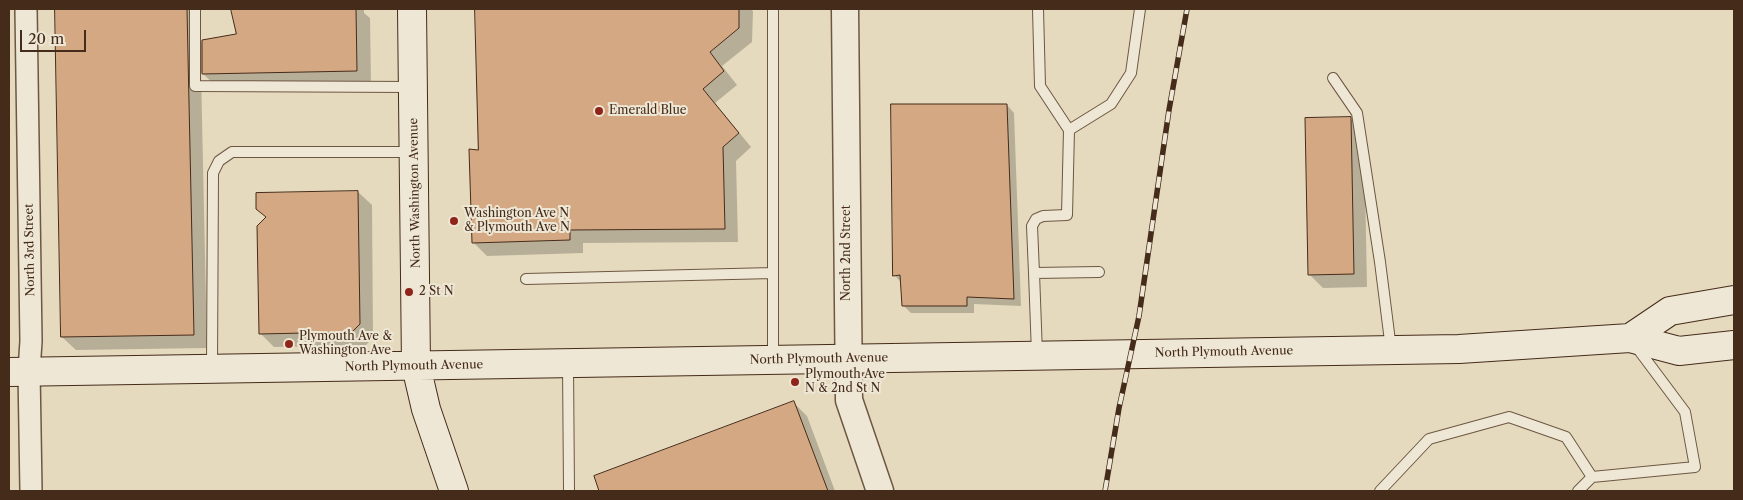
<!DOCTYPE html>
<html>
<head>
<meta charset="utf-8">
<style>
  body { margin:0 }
  #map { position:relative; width:1743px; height:500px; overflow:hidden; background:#e5dabe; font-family:"Libre Caslon Text",serif }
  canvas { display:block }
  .frame { position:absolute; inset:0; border:10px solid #452b19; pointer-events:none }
  .scale { position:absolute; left:20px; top:30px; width:66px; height:22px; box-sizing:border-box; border:2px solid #452b19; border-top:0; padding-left:6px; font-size:15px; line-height:18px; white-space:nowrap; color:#452b19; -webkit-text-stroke:4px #eee7d5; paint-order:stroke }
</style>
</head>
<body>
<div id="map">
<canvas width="1743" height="500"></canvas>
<div class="frame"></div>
<div class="scale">20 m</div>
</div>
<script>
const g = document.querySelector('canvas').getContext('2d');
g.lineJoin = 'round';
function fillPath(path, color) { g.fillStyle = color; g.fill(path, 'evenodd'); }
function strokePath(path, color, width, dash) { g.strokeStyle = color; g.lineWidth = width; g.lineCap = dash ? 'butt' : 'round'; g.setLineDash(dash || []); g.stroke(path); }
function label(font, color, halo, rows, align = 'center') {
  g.font = font + ' "Libre Caslon Text",serif'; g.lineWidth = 4; g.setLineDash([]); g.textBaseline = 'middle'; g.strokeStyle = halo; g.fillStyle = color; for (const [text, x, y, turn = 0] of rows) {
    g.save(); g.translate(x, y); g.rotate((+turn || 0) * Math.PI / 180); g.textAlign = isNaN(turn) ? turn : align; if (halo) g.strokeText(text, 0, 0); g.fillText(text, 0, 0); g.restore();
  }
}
fillPath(new Path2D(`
  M 56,9 L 200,9 L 201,42 L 237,35 L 232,9 L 364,9 L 364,13 L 370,18 L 371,84 L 217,87 L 201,72 L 207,348 L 76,350 L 62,337 Z
  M 477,9 L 750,9 L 753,11 L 752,42 L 722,66 L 737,85 L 715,103 L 751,147 L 736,161 L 738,242 L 583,243 L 583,253 L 487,256 L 473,242 L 479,151 Z
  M 892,105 L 1007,105 L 1014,113 L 1021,306 L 974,304 L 974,313 L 911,313 L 904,306 L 902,283 L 895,276 Z
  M 1350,118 L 1364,132 L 1367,287 L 1323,288 L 1309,274 Z
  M 358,192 L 372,205 L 373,338 L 366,345 L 274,347 L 260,333 Z
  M 793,402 L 807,416 L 835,491 L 601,491 L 595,476 Z`), '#0003');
const building = new Path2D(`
  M 55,9 L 187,9 L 194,335 L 61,337 Z
  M 231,9 L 356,9 L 357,71 L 202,74 L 202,40 L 236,34 Z
  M 475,9 L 739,9 L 739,28 L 710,52 L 724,71 L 703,89 L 739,133 L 723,147 L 725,229 L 570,230 L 570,240 L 472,243 L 469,149 L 478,150 Z
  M 891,104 L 1007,104 L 1014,299 L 967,297 L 967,306 L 902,306 L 900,275 L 893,276 Z
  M 1351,117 L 1354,274 L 1308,275 L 1305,118 Z
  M 358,191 L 360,324 L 352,332 L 259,334 L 257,226 L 266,217 L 256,209 L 256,193 Z
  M 794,401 L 828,491 L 599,491 L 594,476 Z`);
fillPath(building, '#d4a883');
strokePath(building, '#452b19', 1);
const service = new Path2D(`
  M 195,9 L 195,86 L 412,87
  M 773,9 L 773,359
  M 1038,9 L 1040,86 L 1069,130 L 1111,104 L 1131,73 L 1140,9
  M 1333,78 L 1357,113 L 1380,262 L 1391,349
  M 1034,273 L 1032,226 L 1036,219 L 1043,216 L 1067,215 L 1069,130
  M 526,279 L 773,273
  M 1037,354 L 1034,273 L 1099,272
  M 568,365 L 569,491
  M 212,367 L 213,173 L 219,161 L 232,152 L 412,152
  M 1380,491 L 1429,439 L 1509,417 L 1566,437 L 1592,477
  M 1578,491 L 1592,477 L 1695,467 L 1685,412 L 1635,345`);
const minor = new Path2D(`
  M 26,9 L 31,341 L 29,371 L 31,491`);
const tertiary = new Path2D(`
  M 845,9 L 849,400 L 880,491`);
const secondary = new Path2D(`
  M 412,9 L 416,366 L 426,409 L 454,491
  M 1630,338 L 1670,311 L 1734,300
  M 9,372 L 1459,349 L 1630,338 L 1679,351 L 1734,345`);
strokePath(service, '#6d5742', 12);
strokePath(minor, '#6d5742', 24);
strokePath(tertiary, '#6d5742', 29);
strokePath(secondary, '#452b19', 30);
strokePath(service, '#eee7d5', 10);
strokePath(minor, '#eee7d5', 21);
strokePath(tertiary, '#eee7d5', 26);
strokePath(secondary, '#eee7d5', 28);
const rail = new Path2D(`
  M 1105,491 L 1119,408 L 1139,316 L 1169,110 L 1187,9`);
strokePath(rail, '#452b19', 5.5);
strokePath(rail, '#eee7d5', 4, [11]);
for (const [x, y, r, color] of [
  [599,111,5,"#8f2418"],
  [454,221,5,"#8f2418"],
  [409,292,5,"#8f2418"],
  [289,344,5,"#8f2418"],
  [795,382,5,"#8f2418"]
]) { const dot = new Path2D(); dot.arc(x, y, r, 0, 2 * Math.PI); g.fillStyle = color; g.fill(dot); strokePath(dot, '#eee7d5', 2); }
label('12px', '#452b19', '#eee7d5', [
  ["Emerald Blue",609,111],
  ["Washington Ave N",464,214],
  ["& Plymouth Ave N",464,228],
  ["2 St N",419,292],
  ["Plymouth Ave &",299,337],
  ["Washington Ave",299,351],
  ["Plymouth Ave",805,375],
  ["N & 2nd St N",805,389]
], 'left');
label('12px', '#452b19', '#eee7d5', [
  ["North Washington Avenue",415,193,-91],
  ["North 3rd Street",30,250,-91],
  ["North 2nd Street",847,253,-90],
  ["North Plymouth Avenue",1224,352,-1],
  ["North Plymouth Avenue",819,359,-1],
  ["North Plymouth Avenue",414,366,-1]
]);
</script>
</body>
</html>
